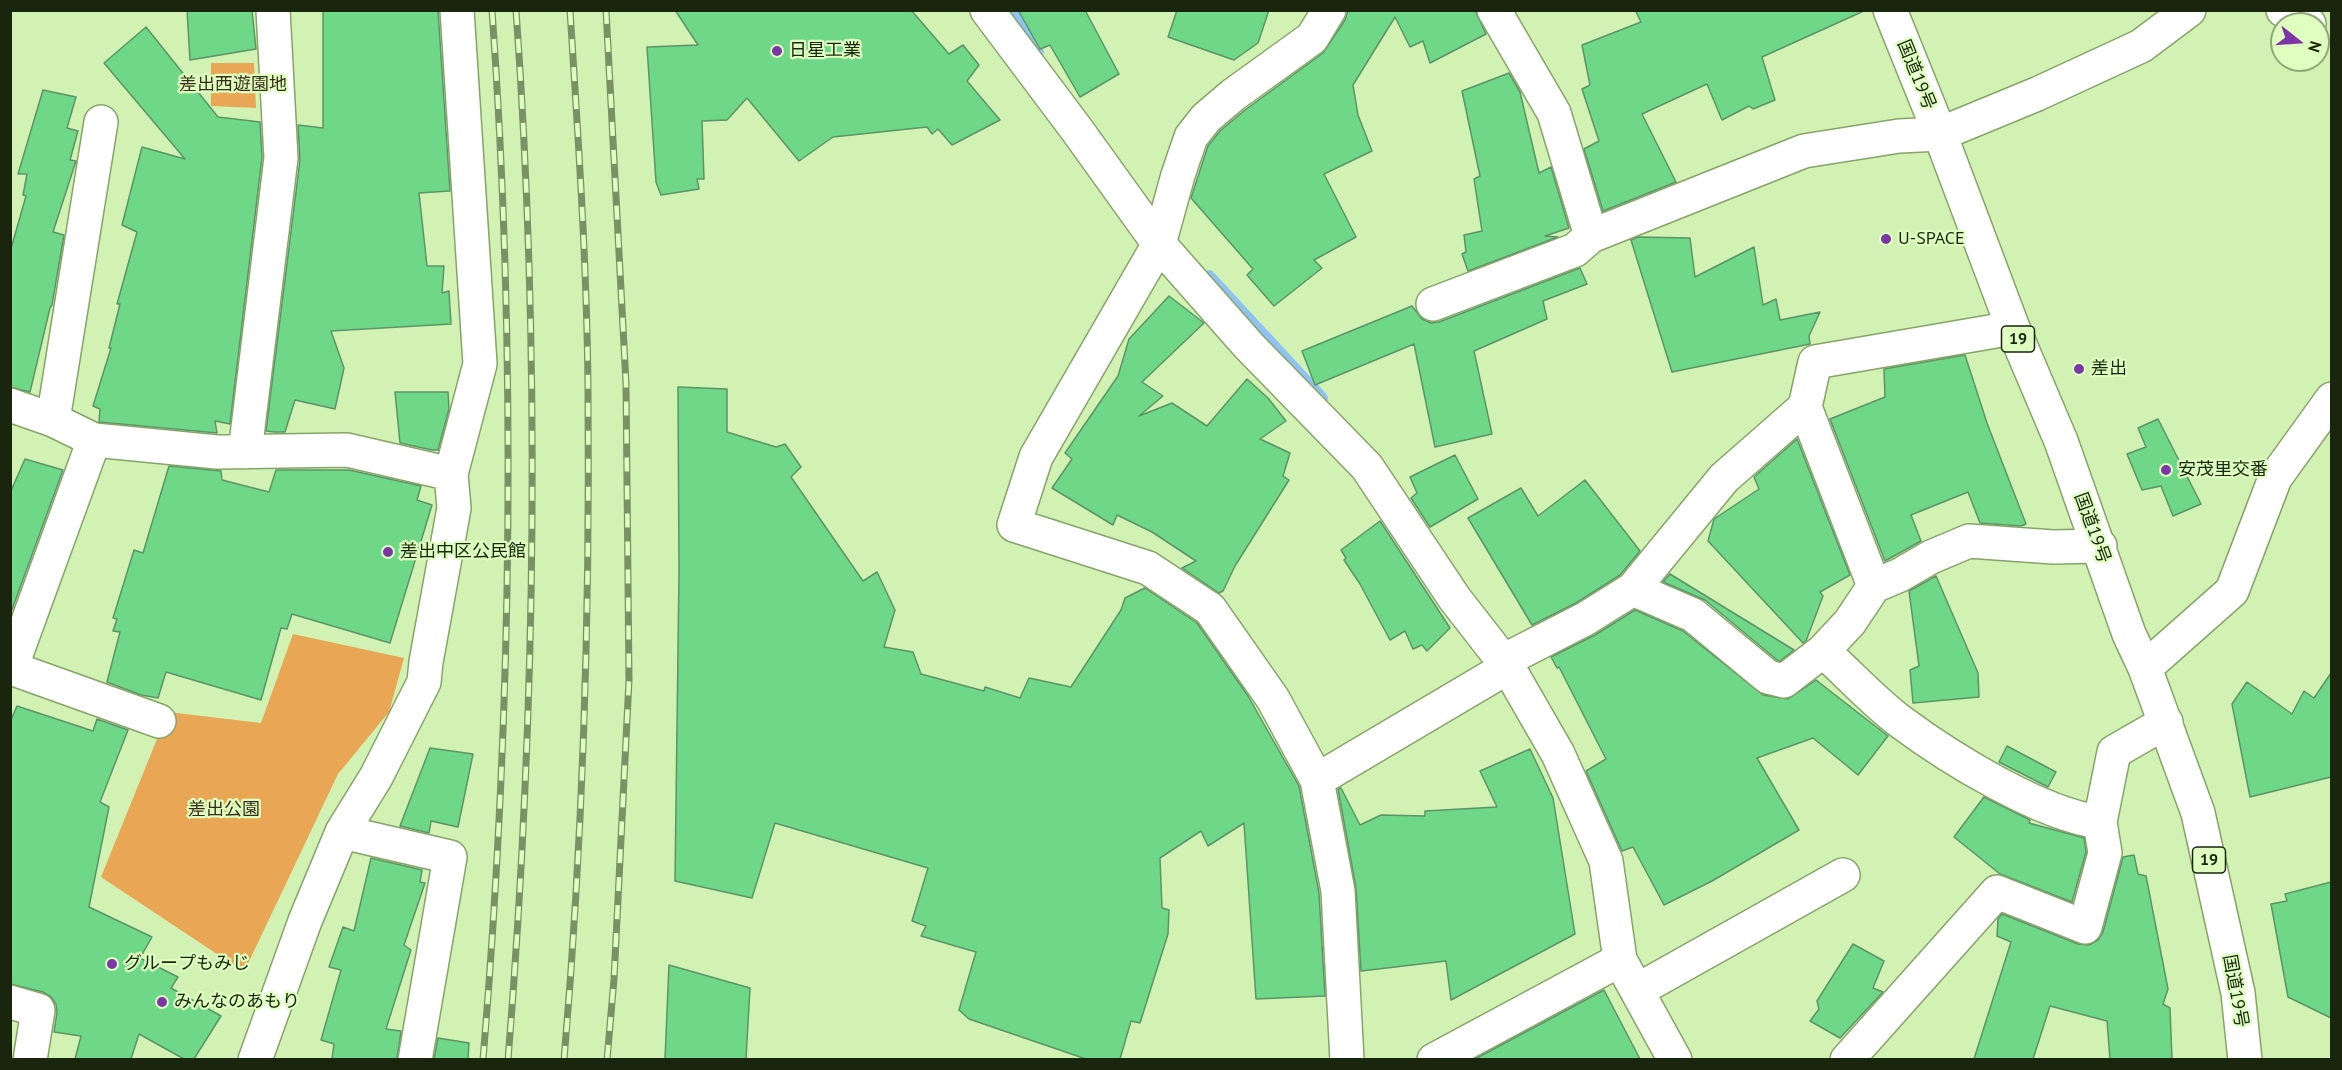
<!DOCTYPE html>
<html>
<head>
<meta charset="utf-8">
<style>
  body { margin:0 }
  #map { position:relative; width:2342px; height:1070px; overflow:hidden; background:#d1f2b3; font-family:"PT Sans",sans-serif }
  canvas { display:block }
  .frame { position:absolute; inset:0; border:12px solid #19250d; pointer-events:none }
  .north { position:absolute; left:2270px; top:12px; width:60px; height:60px; box-sizing:border-box; background:#deffbf; border:2px solid #8fa878; border-radius:50%; rotate:107deg; font-size:16px; font-weight:700; line-height:24px; text-align:center; color:#19250d }
  .north::after { content:''; display:block; margin:auto; width:21px; height:27px; background:#7d35a8; clip-path:polygon(50% 0,100% 100%,50% 72%,0 100%) }
</style>
</head>
<body>
<div id="map">
<canvas width="2342" height="1070"></canvas>
<div class="frame"></div>
<div class="north">N</div>
</div>
<script>
const g = document.querySelector('canvas').getContext('2d');
g.lineJoin = 'round';
function fillPath(path, color) { g.fillStyle = color; g.fill(path, 'evenodd'); }
function strokePath(path, color, width, dash) { g.strokeStyle = color; g.lineWidth = width; g.lineCap = dash ? 'butt' : 'round'; g.setLineDash(dash || []); g.stroke(path); }
function label(font, color, halo, rows, align = 'center') {
  g.font = font + ' "PT Sans","Noto Sans JP",sans-serif'; g.lineWidth = 4.5; g.setLineDash([]); g.textBaseline = 'middle'; g.strokeStyle = halo; g.fillStyle = color; for (const [text, x, y, turn = 0] of rows) {
    g.save(); g.translate(x, y); g.rotate((+turn || 0) * Math.PI / 180); g.textAlign = isNaN(turn) ? turn : align; if (halo) g.strokeText(text, 0, 0); g.fillText(text, 0, 0); g.restore();
  }
}
fillPath(new Path2D(`
  M 211,63 L 254,63 L 256,108 L 211,106 Z
  M 293,634 L 404,658 L 389,712 L 338,774 L 244,972 L 101,877 L 168,712 L 261,723 Z`), '#e9a654');
strokePath(new Path2D(`
  M 1010,10 L 1038,52
  M 1209,276 L 1322,398`), '#91c2f4', 12);
const building = new Path2D(`
  M 187,10 L 252,10 L 256,49 L 190,60 Z
  M 323,10 L 438,10 L 450,191 L 419,193 L 427,266 L 444,266 L 442,293 L 449,291 L 451,324 L 331,331 L 344,368 L 335,409 L 295,400 L 285,432 L 274,432 L 266,431 L 300,160 L 298,125 L 323,128 Z
  M 675,10 L 911,10 L 949,54 L 963,45 L 979,65 L 967,81 L 1000,120 L 952,145 L 938,129 L 932,134 L 927,127 L 833,137 L 799,161 L 747,98 L 727,120 L 702,121 L 704,179 L 697,179 L 699,189 L 661,195 L 656,182 L 647,47 L 698,45 Z
  M 1018,10 L 1085,10 L 1119,74 L 1080,97 L 1050,45 L 1040,49 Z
  M 1177,10 L 1269,10 L 1258,43 L 1234,60 L 1168,37 Z
  M 1348,10 L 1475,10 L 1486,34 L 1430,63 L 1423,41 L 1410,47 L 1395,17 L 1353,85 L 1358,115 L 1372,151 L 1324,174 L 1356,237 L 1314,260 L 1322,268 L 1274,306 L 1247,275 L 1253,269 L 1191,198 L 1208,146 L 1220,131 L 1245,110 L 1323,53 L 1345,20 Z
  M 1635,10 L 1866,10 L 1762,57 L 1775,100 L 1753,109 L 1749,106 L 1722,120 L 1707,84 L 1642,114 L 1676,182 L 1603,211 L 1584,149 L 1599,141 L 1582,89 L 1590,85 L 1582,45 L 1641,22 Z
  M 146,27 L 218,117 L 260,122 L 262,157 L 230,424 L 215,421 L 217,433 L 99,422 L 100,409 L 93,406 L 111,348 L 109,348 L 120,304 L 117,304 L 137,232 L 122,225 L 142,147 L 185,159 L 104,63 Z
  M 1509,73 L 1520,92 L 1539,173 L 1551,167 L 1569,228 L 1545,236 L 1558,237 L 1468,271 L 1462,254 L 1466,252 L 1464,235 L 1482,231 L 1474,179 L 1480,176 L 1462,91 Z
  M 43,90 L 76,97 L 67,128 L 78,131 L 70,160 L 76,161 L 53,232 L 64,235 L 52,305 L 50,308 L 30,392 L 10,387 L 10,252 L 26,196 L 23,195 L 27,174 L 18,174 Z
  M 1638,237 L 1690,238 L 1695,277 L 1754,247 L 1763,305 L 1776,299 L 1780,320 L 1820,312 L 1809,336 L 1810,344 L 1672,372 L 1631,240 Z
  M 1580,268 L 1587,284 L 1543,301 L 1547,319 L 1474,351 L 1492,434 L 1435,447 L 1414,344 L 1315,385 L 1302,351 L 1412,306 L 1422,319 L 1431,323 L 1439,322 Z
  M 1169,296 L 1204,323 L 1142,382 L 1163,396 L 1139,416 L 1172,403 L 1207,426 L 1247,379 L 1268,398 L 1286,421 L 1260,439 L 1290,453 L 1283,476 L 1289,480 L 1235,566 L 1223,591 L 1219,593 L 1182,568 L 1196,561 L 1152,532 L 1117,515 L 1113,525 L 1052,488 L 1072,459 L 1065,453 L 1118,376 L 1129,339 Z
  M 1965,355 L 1987,423 L 2026,524 L 2021,526 L 1980,523 L 1968,492 L 1911,515 L 1921,541 L 1885,561 L 1830,419 L 1885,397 L 1884,369 Z
  M 678,387 L 727,389 L 727,432 L 776,447 L 785,444 L 801,467 L 791,477 L 863,581 L 877,572 L 895,610 L 884,647 L 913,652 L 921,674 L 984,691 L 985,687 L 1020,698 L 1029,678 L 1071,687 L 1121,610 L 1125,598 L 1145,588 L 1197,623 L 1248,696 L 1299,786 L 1319,893 L 1325,996 L 1256,999 L 1244,823 L 1208,846 L 1201,831 L 1160,858 L 1162,908 L 1169,910 L 1168,934 L 1140,1023 L 1131,1021 L 1120,1059 L 1086,1059 L 969,1019 L 959,1010 L 976,952 L 921,936 L 926,926 L 912,921 L 928,868 L 775,823 L 752,898 L 675,881 L 679,572 Z
  M 395,392 L 448,392 L 449,409 L 438,450 L 432,450 L 400,443 Z
  M 2158,419 L 2201,504 L 2173,516 L 2161,486 L 2142,490 L 2127,454 L 2146,447 L 2138,428 Z
  M 1797,439 L 1850,575 L 1820,592 L 1823,596 L 1806,641 L 1803,643 L 1708,541 L 1714,519 L 1759,489 L 1754,477 Z
  M 1455,455 L 1478,499 L 1430,527 L 1411,498 L 1417,493 L 1410,477 Z
  M 25,459 L 63,470 L 10,615 L 10,493 Z
  M 169,466 L 221,471 L 222,480 L 269,492 L 276,470 L 349,470 L 421,486 L 417,500 L 432,505 L 390,643 L 292,614 L 287,629 L 281,628 L 261,700 L 166,672 L 158,698 L 141,695 L 107,682 L 120,632 L 113,631 L 117,619 L 113,618 L 134,550 L 143,553 Z
  M 1585,480 L 1640,551 L 1620,575 L 1576,603 L 1532,625 L 1468,518 L 1521,488 L 1538,516 Z
  M 1380,521 L 1450,628 L 1427,651 L 1422,645 L 1413,649 L 1405,631 L 1390,640 L 1360,584 L 1344,560 L 1346,558 L 1341,550 Z
  M 1670,574 L 1794,650 L 1780,661 L 1777,660 L 1705,600 L 1663,582 Z
  M 1936,576 L 1978,673 L 1979,697 L 1913,703 L 1910,670 L 1919,666 L 1909,591 Z
  M 1635,610 L 1683,631 L 1763,695 L 1788,699 L 1816,680 L 1888,736 L 1858,775 L 1813,738 L 1757,758 L 1799,830 L 1712,881 L 1664,905 L 1633,847 L 1622,851 L 1586,771 L 1606,759 L 1559,667 L 1557,668 L 1551,657 L 1595,635 Z
  M 2331,673 L 2331,777 L 2250,797 L 2232,704 L 2247,682 L 2292,714 L 2304,691 L 2314,698 Z
  M 17,706 L 93,731 L 97,719 L 128,730 L 100,802 L 109,807 L 89,907 L 152,937 L 140,958 L 178,977 L 171,988 L 221,1016 L 194,1059 L 184,1059 L 139,1034 L 131,1059 L 75,1059 L 81,1036 L 54,1032 L 57,1012 L 56,1004 L 51,997 L 43,992 L 10,984 L 10,722 Z
  M 2007,746 L 2056,772 L 2048,787 L 1999,762 Z
  M 430,748 L 473,754 L 458,827 L 431,821 L 429,833 L 400,826 Z
  M 1530,749 L 1553,798 L 1575,934 L 1451,1000 L 1446,961 L 1361,971 L 1356,888 L 1338,789 L 1341,788 L 1360,825 L 1381,815 L 1425,816 L 1425,811 L 1497,807 L 1480,771 Z
  M 1984,797 L 2030,820 L 2029,823 L 2084,838 L 2086,852 L 2072,902 L 2000,874 L 1954,837 Z
  M 2134,855 L 2138,874 L 2146,876 L 2168,989 L 2163,1004 L 2170,1008 L 2172,1059 L 2110,1059 L 2107,1021 L 2050,1006 L 2033,1059 L 1974,1059 L 2011,942 L 1997,936 L 1998,919 L 2002,914 L 2078,944 L 2089,945 L 2098,940 L 2103,932 L 2123,857 Z
  M 371,858 L 422,870 L 420,882 L 425,883 L 404,945 L 411,950 L 386,1029 L 401,1031 L 397,1059 L 332,1059 L 334,1044 L 321,1040 L 341,970 L 329,967 L 343,927 L 354,931 Z
  M 2331,882 L 2331,1018 L 2288,997 L 2271,904 L 2287,901 L 2285,894 Z
  M 1853,944 L 1884,961 L 1873,988 L 1883,992 L 1840,1038 L 1810,1021 L 1819,1009 L 1817,1001 Z
  M 669,965 L 750,988 L 746,1059 L 665,1059 Z
  M 1604,990 L 1640,1059 L 1475,1059 Z
  M 438,1038 L 469,1043 L 468,1059 L 434,1059 Z`);
fillPath(building, '#6ed788');
strokePath(building, '#5c9468', 1.5);
const minor = new Path2D(`
  M 987,10 L 1077,130 L 1159,244 L 1249,346 L 1367,467 L 1455,599 L 1508,667 L 1558,754 L 1606,861 L 1620,960 L 1675,1060
  M 1329,10 L 1312,38 L 1233,95 L 1206,118 L 1191,137 L 1178,175 L 1159,244 L 1036,457 L 1014,525 L 1148,568 L 1210,609 L 1273,699 L 1317,780 L 1338,891 L 1347,1060
  M 1494,10 L 1554,113 L 1591,236
  M 2283,10 L 2309,24
  M 1433,304 L 1575,250 L 1591,236 L 1804,151 L 1899,136 L 1940,134 L 2037,94 L 2141,46 L 2189,10
  M 10,405 L 53,420 L 94,440 L 217,452 L 347,450 L 451,474 L 454,508 L 426,662 L 424,682 L 376,777 L 342,832 L 305,921 L 255,1060
  M 53,420 L 101,122
  M 94,440 L 11,668 L 159,721
  M 245,452 L 281,158 L 273,10
  M 451,474 L 480,364 L 457,10
  M 1874,586 L 1805,407 L 1815,362 L 2013,328
  M 1633,589 L 1693,615 L 1768,677 L 1784,681 L 1823,651 L 1850,622 L 1874,586 L 1900,575 L 1931,557 L 1969,541 L 2053,547 L 2100,546
  M 1823,651 C 1849,674 1873,701 1901,722 C 1948,757 2041,815 2100,822
  M 1503,661 L 1585,619 L 1633,589 L 1724,478 L 1805,407
  M 2145,668 L 2232,591 L 2275,478 L 2332,399
  M 1317,780 L 1508,667
  M 342,832 L 450,857 L 415,1060
  M 1638,990 L 1843,875
  M 10,1002 L 38,1010 L 30,1060
  M 1434,1060 L 1620,960
  M 1847,1060 L 1997,892 L 2085,927 L 2105,853 L 2100,822 L 2114,752 L 2166,722`);
const highway = new Path2D(`
  M 1890,10 L 1940,134 L 2013,328 L 2061,441 L 2129,634 L 2145,668 L 2198,813 L 2238,993 L 2245,1060`);
strokePath(minor, '#86a468', 36);
strokePath(highway, '#86a468', 36);
strokePath(minor, '#fff', 33);
strokePath(highway, '#fff', 33);
const rail = new Path2D(`
  M 606,10 L 626,383 L 629,680 L 614,979 L 607,1060
  M 483,1060 C 512,711 517,359 492,10
  M 508,1060 C 536,711 541,359 516,10
  M 564,1060 C 583,837 590,613 588,390 C 587,263 578,137 570,10`);
strokePath(rail, '#7a9165', 7);
strokePath(rail, '#deffbf', 4.5, [14]);
for (const [x, y, r, color] of [
  [777,51,6,"#7d35a8"],
  [1886,239,6,"#7d35a8"],
  [2079,369,6,"#7d35a8"],
  [2166,470,6,"#7d35a8"],
  [388,552,6,"#7d35a8"],
  [112,964,6,"#7d35a8"],
  [162,1002,6,"#7d35a8"]
]) { const dot = new Path2D(); dot.arc(x, y, r, 0, 2 * Math.PI); g.fillStyle = color; g.fill(dot); strokePath(dot, '#deffbf', 2); }
for (const [x, y, w] of [
  [2018,339,33],
  [2209,860,33]
]) { const box = new Path2D(); box.roundRect(x - w / 2, y - 13, w, 26, 4.5); g.fillStyle = '#deffbf'; g.fill(box); strokePath(box, '#19250d', 1.5); }
label('bold 16px', '#19250d', null, [
  ["19",2018,339],
  ["19",2209,860]
]);
label('18px', '#19250d', '#deffbf', [
  ["日星工業",789,51],
  ["U-SPACE",1898,239],
  ["差出",2091,369],
  ["安茂里交番",2178,470],
  ["差出中区公民館",400,552],
  ["グループもみじ",124,964],
  ["みんなのあもり",174,1002]
], 'left');
label('18px', '#19250d', '#deffbf', [
  ["国道19号",1916,75,68],
  ["国道19号",2092,528,70],
  ["国道19号",2235,991,80]
]);
label('18px', '#3a2c1b', '#deffbf', [
  ["差出西遊園地",233,85],
  ["差出公園",224,810]
]);
</script>
</body>
</html>
